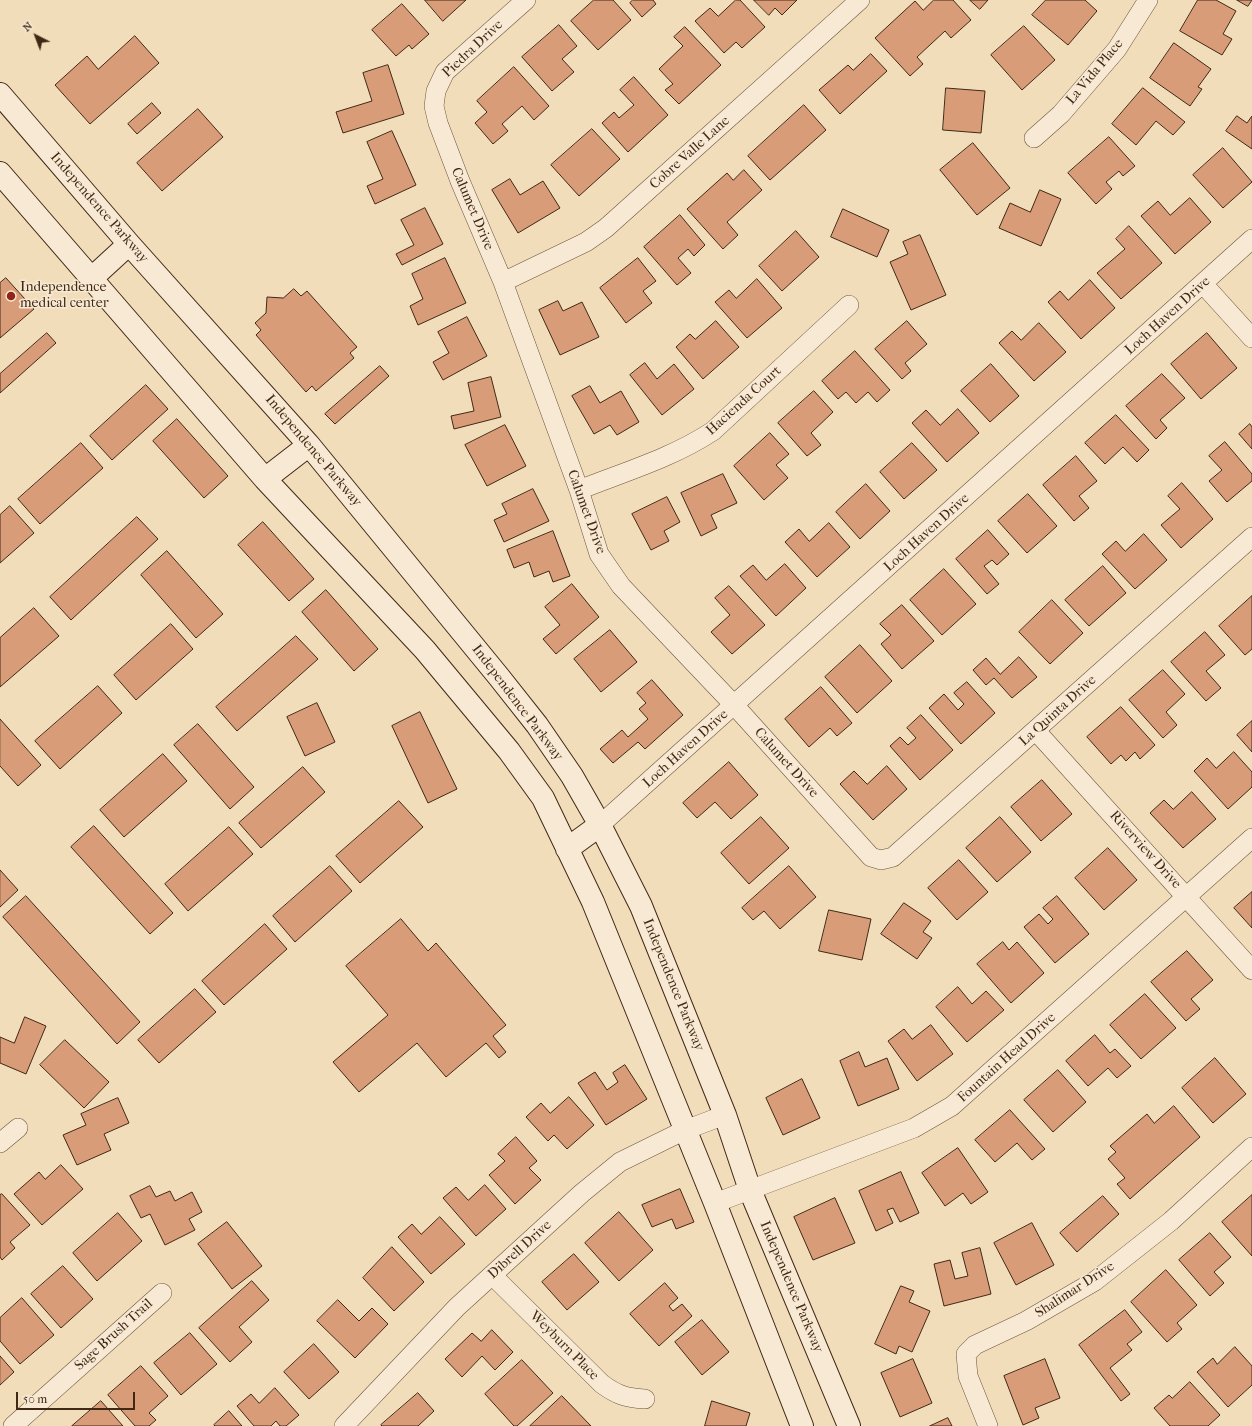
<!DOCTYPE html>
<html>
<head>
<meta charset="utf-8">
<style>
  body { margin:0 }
  #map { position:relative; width:1252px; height:1426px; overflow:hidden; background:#f2ddbb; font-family:"IM FELL French Canon",serif }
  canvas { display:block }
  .north { position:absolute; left:16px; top:16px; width:40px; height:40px; -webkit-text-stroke:3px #f7e9d3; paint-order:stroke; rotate:318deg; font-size:11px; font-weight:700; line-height:16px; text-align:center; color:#412815 }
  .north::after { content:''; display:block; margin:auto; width:14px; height:18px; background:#412815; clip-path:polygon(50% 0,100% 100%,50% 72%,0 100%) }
  .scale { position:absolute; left:16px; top:1392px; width:119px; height:18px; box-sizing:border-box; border:2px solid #412815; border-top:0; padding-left:5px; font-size:12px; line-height:14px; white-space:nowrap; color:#412815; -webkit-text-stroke:3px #f7e9d3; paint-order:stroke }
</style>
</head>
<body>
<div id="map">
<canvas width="1252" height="1426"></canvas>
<div class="north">N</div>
<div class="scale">50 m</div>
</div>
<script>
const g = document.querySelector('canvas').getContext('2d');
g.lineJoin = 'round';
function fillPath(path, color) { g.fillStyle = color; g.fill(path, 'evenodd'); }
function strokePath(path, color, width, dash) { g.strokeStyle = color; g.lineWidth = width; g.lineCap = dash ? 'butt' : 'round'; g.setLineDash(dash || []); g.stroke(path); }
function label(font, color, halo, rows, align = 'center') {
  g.font = font + ' "IM FELL French Canon",serif'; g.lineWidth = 3; g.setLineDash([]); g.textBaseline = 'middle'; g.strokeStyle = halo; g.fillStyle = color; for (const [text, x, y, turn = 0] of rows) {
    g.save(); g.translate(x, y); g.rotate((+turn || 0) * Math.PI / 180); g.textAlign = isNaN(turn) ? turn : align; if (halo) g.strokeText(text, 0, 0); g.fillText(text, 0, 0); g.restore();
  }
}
const building = new Path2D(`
  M 425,0 L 466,0 L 443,21 Z
  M 594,0 L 613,0 L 631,20 L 598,50 L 571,21 Z
  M 633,0 L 653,0 L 656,4 L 642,17 L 630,3 Z
  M 736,0 L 740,0 L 765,27 L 742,48 L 736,42 L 724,53 L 695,21 L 710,8 L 718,16 Z
  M 754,0 L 797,0 L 782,15 L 775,8 L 769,15 Z
  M 934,0 L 953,0 L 971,20 L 951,38 L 945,31 L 917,57 L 923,64 L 910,76 L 875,38 L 915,1 L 923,10 Z
  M 970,0 L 988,0 L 980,9 Z
  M 1046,0 L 1085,0 L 1097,11 L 1068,45 L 1032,15 Z
  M 1198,0 L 1216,0 L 1236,11 L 1223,34 L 1232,39 L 1222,55 L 1180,31 Z
  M 1237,0 L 1252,0 L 1248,6 Z
  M 402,4 L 429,34 L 412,49 L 409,45 L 396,56 L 372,30 Z
  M 559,25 L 577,46 L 562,59 L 574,72 L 552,91 L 522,57 Z
  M 1024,26 L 1055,60 L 1022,90 L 991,55 Z
  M 685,27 L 721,65 L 679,104 L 665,90 L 673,84 L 659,69 L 683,46 L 674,37 Z
  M 135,36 L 159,63 L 90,124 L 55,85 L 87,56 L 98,69 Z
  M 1174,43 L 1211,69 L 1198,87 L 1202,89 L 1190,106 L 1150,78 Z
  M 871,54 L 887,71 L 840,114 L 819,90 L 848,65 L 853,70 Z
  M 388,65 L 404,114 L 343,133 L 336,112 L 372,101 L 363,73 Z
  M 514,67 L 549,106 L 534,120 L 522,106 L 502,124 L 508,131 L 493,144 L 475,123 L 487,112 L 477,101 Z
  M 634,77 L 668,115 L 628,152 L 602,123 L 614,112 L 619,118 L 634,105 L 620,90 Z
  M 946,88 L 985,91 L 981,133 L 943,130 Z
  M 1143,88 L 1185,122 L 1173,135 L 1156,121 L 1136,145 L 1112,124 Z
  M 152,103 L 161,113 L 137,134 L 128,124 Z
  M 804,105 L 826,130 L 770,180 L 748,156 Z
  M 198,109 L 223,137 L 162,191 L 137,163 Z
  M 1237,116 L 1247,123 L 1252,116 L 1252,149 L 1226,131 Z
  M 592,129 L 620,159 L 579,196 L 551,165 Z
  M 392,131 L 416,185 L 375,204 L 367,186 L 383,179 L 367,142 Z
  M 1109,137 L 1135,166 L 1123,176 L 1119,171 L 1106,182 L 1112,189 L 1096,204 L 1068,173 Z
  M 973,143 L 1010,188 L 977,215 L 940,170 Z
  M 1223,148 L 1252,182 L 1223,208 L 1193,175 Z
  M 744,170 L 762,190 L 727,222 L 738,235 L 723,249 L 687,209 L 727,173 L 733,180 Z
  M 510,179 L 520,195 L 543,181 L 560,208 L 518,233 L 492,190 Z
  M 1040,190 L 1061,199 L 1041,246 L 999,228 L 1010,203 L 1030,212 Z
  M 1190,198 L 1211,222 L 1175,254 L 1141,216 L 1158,201 L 1170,215 Z
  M 425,208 L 443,244 L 402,265 L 396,254 L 414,245 L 401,220 Z
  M 843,209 L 889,230 L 877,257 L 831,237 Z
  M 680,215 L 705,245 L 694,256 L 688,249 L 678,258 L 691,273 L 677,285 L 644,247 Z
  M 1129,226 L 1162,263 L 1121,299 L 1097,273 L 1125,249 L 1116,239 Z
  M 796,231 L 819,257 L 782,291 L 759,266 Z
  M 920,235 L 946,295 L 911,310 L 890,262 L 908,254 L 903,242 Z
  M 445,258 L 466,303 L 418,325 L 410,306 L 423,299 L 412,274 Z
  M 638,258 L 656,281 L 643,291 L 652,303 L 626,323 L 600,288 Z
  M 6,278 L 34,309 L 0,338 L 0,283 Z
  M 757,279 L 782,308 L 747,338 L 715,302 L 729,290 L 736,298 Z
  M 1090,280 L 1115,308 L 1081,339 L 1048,302 L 1060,291 L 1068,300 Z
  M 294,289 L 301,296 L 307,291 L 357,347 L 350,353 L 354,358 L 316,391 L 312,386 L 306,392 L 256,335 L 261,330 L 255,323 L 266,313 L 267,297 L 283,298 Z
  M 558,301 L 563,311 L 582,302 L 599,337 L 560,355 L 539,310 Z
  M 467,317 L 487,356 L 443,380 L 433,362 L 449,353 L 438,332 Z
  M 716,321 L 739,347 L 703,379 L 676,347 L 690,334 L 695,339 Z
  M 907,321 L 927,344 L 905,363 L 911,371 L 902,379 L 875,349 Z
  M 1039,323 L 1066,352 L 1034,381 L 999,343 L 1012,331 L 1021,340 Z
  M 47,333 L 56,343 L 0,393 L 0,374 Z
  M 1207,333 L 1237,368 L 1201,399 L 1171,364 Z
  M 855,351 L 890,390 L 877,402 L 868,392 L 856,403 L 846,392 L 838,399 L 822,381 Z
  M 645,363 L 657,379 L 674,364 L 694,389 L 662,415 L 630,375 Z
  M 991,364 L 1019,396 L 990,422 L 961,391 Z
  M 380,366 L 389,376 L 335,424 L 325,414 Z
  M 1162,374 L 1185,398 L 1160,420 L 1167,428 L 1156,439 L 1126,406 Z
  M 491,377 L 501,417 L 454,429 L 451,416 L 474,411 L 468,383 Z
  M 146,385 L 168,409 L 112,460 L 90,436 Z
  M 590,386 L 600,403 L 621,391 L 639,422 L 617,435 L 610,425 L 594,434 L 572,396 Z
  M 814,391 L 833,412 L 811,433 L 821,445 L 807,456 L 778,423 Z
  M 958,409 L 979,433 L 947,462 L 912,423 L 926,410 L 940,425 Z
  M 1116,415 L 1149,450 L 1137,462 L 1123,447 L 1105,464 L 1085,443 Z
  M 177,419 L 228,476 L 204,498 L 153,441 Z
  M 1250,424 L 1252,427 L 1252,449 L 1239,434 Z
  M 505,425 L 526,466 L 487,486 L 465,445 Z
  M 770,433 L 789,454 L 776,465 L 788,478 L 764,500 L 734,466 Z
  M 1225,442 L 1252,474 L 1252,481 L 1227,502 L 1209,481 L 1222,470 L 1209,456 Z
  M 81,443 L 103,468 L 40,524 L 18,499 Z
  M 912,443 L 937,470 L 904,499 L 880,472 Z
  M 1076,456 L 1097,481 L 1079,496 L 1089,508 L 1074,521 L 1043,485 Z
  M 723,474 L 737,503 L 711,515 L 717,528 L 701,536 L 681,493 Z
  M 1182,483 L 1213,519 L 1181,548 L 1161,525 L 1180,509 L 1168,496 Z
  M 866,484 L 890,511 L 860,539 L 836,512 Z
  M 533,489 L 549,521 L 504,542 L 494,520 L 507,514 L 502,504 Z
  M 1028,494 L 1057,526 L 1027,553 L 998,521 Z
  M 667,497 L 680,522 L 664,531 L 669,541 L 651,550 L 632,514 Z
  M 10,506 L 34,533 L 0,563 L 0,515 Z
  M 137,517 L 158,539 L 71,620 L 50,597 Z
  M 263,522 L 314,579 L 289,601 L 238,545 Z
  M 829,523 L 850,547 L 817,577 L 785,542 L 799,529 L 809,541 Z
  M 988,530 L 1009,554 L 997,565 L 992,560 L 984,566 L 999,584 L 987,594 L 956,559 Z
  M 553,531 L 570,576 L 553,582 L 549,571 L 534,577 L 529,562 L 514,568 L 507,550 Z
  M 1144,534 L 1167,560 L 1135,589 L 1102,554 L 1116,541 L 1125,551 Z
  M 167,551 L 223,614 L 196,638 L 141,575 Z
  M 785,564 L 806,588 L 776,616 L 740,576 L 753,565 L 766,580 Z
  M 1103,566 L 1126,593 L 1089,626 L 1065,600 Z
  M 944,569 L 976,604 L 942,635 L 910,600 Z
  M 572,584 L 599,617 L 556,654 L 543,639 L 560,625 L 545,607 Z
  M 729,586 L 765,625 L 732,654 L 711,632 L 730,615 L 715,598 Z
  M 326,590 L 378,649 L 354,671 L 302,612 Z
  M 1252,596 L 1252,649 L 1245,655 L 1219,626 Z
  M 1052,600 L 1083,633 L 1050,664 L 1019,632 Z
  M 902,605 L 934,641 L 902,669 L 881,644 L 891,635 L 880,624 Z
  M 34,608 L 59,636 L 0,687 L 0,638 Z
  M 171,624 L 193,649 L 136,700 L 114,675 Z
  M 610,630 L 637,662 L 601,692 L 574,659 Z
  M 1205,632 L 1225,655 L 1206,671 L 1221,688 L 1206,701 L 1171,662 Z
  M 296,636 L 318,659 L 237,731 L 216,707 Z
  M 860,645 L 892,681 L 857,713 L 825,677 Z
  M 1019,657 L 1037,677 L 1012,698 L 994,678 L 986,685 L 973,670 L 986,658 L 1000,674 Z
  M 1163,670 L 1185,694 L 1166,712 L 1177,725 L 1163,738 L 1129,700 Z
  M 652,680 L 683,715 L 645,749 L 638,742 L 613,763 L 600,749 L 622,730 L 628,737 L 648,719 L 639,709 L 646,703 L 637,693 Z
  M 967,682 L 995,713 L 961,744 L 929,708 L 944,694 L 958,710 L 964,704 L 954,693 Z
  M 98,686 L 122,713 L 60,769 L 35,741 Z
  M 821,687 L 852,723 L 837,736 L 830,728 L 809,747 L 785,719 Z
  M 317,703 L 335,742 L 305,756 L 287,717 Z
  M 1121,707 L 1155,745 L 1140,759 L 1135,752 L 1126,761 L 1121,755 L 1111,764 L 1087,737 Z
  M 420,712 L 457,789 L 428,803 L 392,726 Z
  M 921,715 L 953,750 L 920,780 L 890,746 L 900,737 L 908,745 L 916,738 L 907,728 Z
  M 0,719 L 41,765 L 18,786 L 0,766 Z
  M 1252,721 L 1252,752 L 1237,735 Z
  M 198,724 L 254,787 L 230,809 L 174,745 Z
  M 1234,752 L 1252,772 L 1252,787 L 1228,809 L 1194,771 L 1207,758 L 1216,768 Z
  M 163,754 L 187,781 L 124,837 L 100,810 Z
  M 729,762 L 758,795 L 731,819 L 715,802 L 697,818 L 683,803 Z
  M 887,766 L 907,789 L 873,820 L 840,784 L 854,771 L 867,784 Z
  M 303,767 L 325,792 L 261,848 L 239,823 Z
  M 1042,780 L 1072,814 L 1041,841 L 1011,807 Z
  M 1192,792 L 1216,819 L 1183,848 L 1150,813 L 1164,800 L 1173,809 Z
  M 399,801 L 423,827 L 360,883 L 336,856 Z
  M 761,817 L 789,848 L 749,884 L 721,853 Z
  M 1000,817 L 1031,852 L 997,882 L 966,848 Z
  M 94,826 L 173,913 L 150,934 L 71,847 Z
  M 229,827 L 253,854 L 188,911 L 165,884 Z
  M 1108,848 L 1137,880 L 1104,910 L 1075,878 Z
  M 959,860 L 988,892 L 957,920 L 928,888 Z
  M 330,866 L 352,891 L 295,942 L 273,916 Z
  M 789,866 L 816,897 L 780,929 L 764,911 L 753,920 L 742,908 Z
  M 0,870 L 18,890 L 0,907 Z
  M 1252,892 L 1252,928 L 1234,908 Z
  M 26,896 L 140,1022 L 117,1044 L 3,917 Z
  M 1057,896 L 1089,934 L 1055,963 L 1024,927 L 1039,914 L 1048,924 L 1053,919 L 1043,908 Z
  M 904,903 L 931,921 L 923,932 L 932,938 L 917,959 L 881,934 Z
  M 829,910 L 871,919 L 862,960 L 819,951 Z
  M 401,919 L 428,951 L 436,943 L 506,1025 L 493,1036 L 506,1052 L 499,1058 L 486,1043 L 446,1077 L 417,1043 L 359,1092 L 333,1062 L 388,1015 L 346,966 Z
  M 265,924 L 287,949 L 224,1005 L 202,981 Z
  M 1003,942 L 1009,950 L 1017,942 L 1044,973 L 1011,1003 L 977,964 Z
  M 1187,951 L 1213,980 L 1191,999 L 1200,1009 L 1186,1021 L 1151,982 Z
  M 958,987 L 972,1004 L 986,991 L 1004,1010 L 967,1042 L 936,1007 Z
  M 195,989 L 216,1012 L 159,1063 L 138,1040 Z
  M 1145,994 L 1176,1028 L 1141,1059 L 1110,1025 Z
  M 25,1017 L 46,1026 L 26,1074 L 0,1063 L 0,1037 L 14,1043 Z
  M 931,1025 L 953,1054 L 917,1081 L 888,1041 L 904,1029 L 912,1039 Z
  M 1095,1035 L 1110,1053 L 1115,1049 L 1131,1066 L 1117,1078 L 1108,1068 L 1088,1086 L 1066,1061 Z
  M 65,1040 L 109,1082 L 84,1108 L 40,1065 Z
  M 859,1052 L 865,1067 L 887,1058 L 899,1089 L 858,1106 L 840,1061 Z
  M 1215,1058 L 1246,1094 L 1213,1123 L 1182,1088 Z
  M 625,1065 L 647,1099 L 606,1125 L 578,1083 L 595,1072 L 607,1090 L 618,1082 L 613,1073 Z
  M 1058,1070 L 1086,1102 L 1053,1132 L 1024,1100 Z
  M 802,1079 L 820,1118 L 783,1135 L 766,1098 Z
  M 569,1097 L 594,1125 L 567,1149 L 554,1135 L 548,1141 L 526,1117 L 541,1103 L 550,1113 Z
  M 118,1098 L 129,1123 L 104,1134 L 111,1150 L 77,1165 L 63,1135 L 86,1125 L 81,1114 Z
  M 1174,1106 L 1200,1137 L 1130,1199 L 1117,1184 L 1125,1178 L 1108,1159 L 1116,1152 L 1110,1146 L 1147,1114 L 1154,1123 Z
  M 1010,1110 L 1045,1149 L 1032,1160 L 1017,1143 L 995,1162 L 975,1140 Z
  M 516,1137 L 537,1161 L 529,1168 L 541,1180 L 515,1204 L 489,1175 L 505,1161 L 498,1154 Z
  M 958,1148 L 988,1192 L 971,1204 L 963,1193 L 945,1206 L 922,1173 Z
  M 61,1165 L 83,1189 L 42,1225 L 14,1194 L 39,1172 L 45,1179 Z
  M 901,1172 L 919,1213 L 900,1222 L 893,1208 L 887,1210 L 893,1223 L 876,1231 L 859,1191 Z
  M 485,1185 L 506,1209 L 476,1236 L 443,1198 L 456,1187 L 468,1200 Z
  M 150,1186 L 156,1197 L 170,1191 L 175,1201 L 192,1192 L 202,1212 L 189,1219 L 195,1230 L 165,1245 L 150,1214 L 141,1218 L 130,1196 Z
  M 680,1189 L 694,1222 L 676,1229 L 672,1219 L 652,1227 L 642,1205 Z
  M 2,1194 L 30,1225 L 10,1242 L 15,1248 L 2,1260 L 0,1257 L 0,1195 Z
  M 1252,1195 L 1252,1256 L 1222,1222 Z
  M 1103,1196 L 1119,1214 L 1077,1252 L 1060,1233 Z
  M 835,1198 L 855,1243 L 813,1260 L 794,1217 Z
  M 619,1212 L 653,1250 L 619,1281 L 585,1243 Z
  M 118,1213 L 142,1241 L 97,1281 L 73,1253 Z
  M 440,1217 L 465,1244 L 431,1274 L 398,1237 L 412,1224 L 421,1234 Z
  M 227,1222 L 262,1266 L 232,1289 L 198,1244 Z
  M 1032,1223 L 1054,1265 L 1016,1285 L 994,1243 Z
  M 1210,1233 L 1231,1257 L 1214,1272 L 1224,1283 L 1210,1296 L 1179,1260 Z
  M 392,1247 L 424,1282 L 394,1311 L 363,1278 Z
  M 980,1248 L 991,1294 L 944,1306 L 934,1264 L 950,1260 L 955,1279 L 968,1276 L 962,1253 Z
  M 574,1254 L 599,1282 L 567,1310 L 542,1282 Z
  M 63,1266 L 93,1299 L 61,1328 L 31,1294 Z
  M 1166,1270 L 1197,1305 L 1177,1323 L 1182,1329 L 1167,1342 L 1131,1302 Z
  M 252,1281 L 269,1300 L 239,1327 L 252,1342 L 230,1362 L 199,1328 Z
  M 665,1283 L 678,1298 L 669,1306 L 673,1311 L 682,1304 L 692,1316 L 659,1346 L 630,1314 Z
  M 901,1286 L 914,1291 L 909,1302 L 930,1311 L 912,1352 L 899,1346 L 896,1354 L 875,1344 Z
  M 22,1298 L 54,1335 L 20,1364 L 0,1341 L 0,1318 Z
  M 338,1300 L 359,1321 L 372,1308 L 388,1324 L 355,1358 L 317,1321 Z
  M 1125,1310 L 1142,1332 L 1127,1344 L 1132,1350 L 1110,1368 L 1130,1394 L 1121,1401 L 1079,1345 Z
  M 702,1320 L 729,1352 L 702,1375 L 675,1342 Z
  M 492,1330 L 513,1352 L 495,1370 L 482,1356 L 462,1377 L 445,1359 L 472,1333 L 481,1341 Z
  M 190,1333 L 217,1364 L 181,1395 L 154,1363 Z
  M 314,1344 L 339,1372 L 309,1399 L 284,1372 Z
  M 1235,1347 L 1252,1366 L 1252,1385 L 1228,1407 L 1197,1372 L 1213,1358 L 1217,1364 Z
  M 0,1356 L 14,1372 L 0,1385 Z
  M 913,1359 L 932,1403 L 900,1417 L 881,1373 Z
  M 1045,1359 L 1060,1398 L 1035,1408 L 1039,1418 L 1023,1425 L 1004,1376 Z
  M 522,1360 L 553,1393 L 517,1426 L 514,1426 L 485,1394 Z
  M 141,1366 L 168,1396 L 149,1413 L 156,1420 L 149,1426 L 135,1426 L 108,1395 Z
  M 1190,1382 L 1220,1415 L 1208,1426 L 1170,1426 L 1154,1408 L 1169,1395 L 1172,1398 Z
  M 275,1388 L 299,1415 L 286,1426 L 280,1426 L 276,1421 L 271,1426 L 254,1426 L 237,1406 L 251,1394 L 259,1403 Z
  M 418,1393 L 434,1411 L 418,1426 L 382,1426 L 381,1425 Z
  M 562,1396 L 591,1426 L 530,1426 Z
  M 101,1401 L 123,1426 L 72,1426 Z
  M 712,1401 L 750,1413 L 746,1426 L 705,1426 Z
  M 229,1411 L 242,1426 L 215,1426 L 214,1425 Z
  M 948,1418 L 952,1426 L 930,1426 Z`);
fillPath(building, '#d99c78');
strokePath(building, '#412815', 1);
const minor = new Path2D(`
  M 526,0 L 445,72 L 436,91 L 434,106 L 438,123 L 460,181 L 503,282 L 579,490 L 599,554 L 621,586 L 735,706 L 871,857 L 881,860 L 893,857 L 1252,537
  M 1034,138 L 1061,114 L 1117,49 L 1148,0
  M 503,282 L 586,242 L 606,228 L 860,0
  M 1204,285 L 1252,338
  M 579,490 C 624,472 672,458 713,431 L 849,305
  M 1036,731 L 1252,970
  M 600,825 L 1252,239
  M 0,1143 L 18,1128
  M 715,1203 L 914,1128 L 952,1106 L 1252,838
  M 492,1275 L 602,1384 C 617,1395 626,1398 645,1399
  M 13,1426 L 162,1293
  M 344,1426 L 457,1307 L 582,1193 L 620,1162 L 685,1130 L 725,1115
  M 988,1426 L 968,1376 L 966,1354 L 975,1345 L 1026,1321 L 1095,1281 L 1171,1221 L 1252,1147`);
const secondary = new Path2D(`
  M 0,94 L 129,244 L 309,445 L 499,677 L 537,725 L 572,776 L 600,825 L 641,906 L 725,1115 L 750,1190 L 849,1426
  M 0,173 L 265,479 L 425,650 L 509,751 L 543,798 L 593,902 L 715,1203 L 802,1426
  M 92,278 L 129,244
  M 265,479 L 309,445
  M 567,849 L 600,825`);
strokePath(minor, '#6d553e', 20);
strokePath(secondary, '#412815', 24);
strokePath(minor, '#f7e9d3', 19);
strokePath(secondary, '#f7e9d3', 22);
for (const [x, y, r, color] of [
  [11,296,5,"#8f2418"]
]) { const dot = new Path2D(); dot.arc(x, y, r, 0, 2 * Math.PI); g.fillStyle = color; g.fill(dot); strokePath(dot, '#f7e9d3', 1.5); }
label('14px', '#412815', '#f7e9d3', [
  ["Piedra Drive",473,49,-43],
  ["La Vida Place",1095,72,-50],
  ["Cobre Valle Lane",690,153,-42],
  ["Independence Parkway",99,208,49],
  ["Calumet Drive",472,209,67],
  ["Loch Haven Drive",1168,316,-42],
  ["Hacienda Court",744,401,-42],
  ["Independence Parkway",313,451,50],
  ["Calumet Drive",586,512,70],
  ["Loch Haven Drive",927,533,-42],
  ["Independence Parkway",517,703,53],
  ["La Quinta Drive",1058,711,-42],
  ["Loch Haven Drive",686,749,-42],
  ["Calumet Drive",786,763,48],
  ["Riverview Drive",1145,850,48],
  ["Independence Parkway",673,985,68],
  ["Fountain Head Drive",1007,1058,-42],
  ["Dibrell Drive",520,1250,-42],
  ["Independence Parkway",791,1287,67],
  ["Shalimar Drive",1075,1290,-33],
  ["Sage Brush Trail",114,1335,-42],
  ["Weyburn Place",564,1346,45]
]);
label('14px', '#412815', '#f7e9d3', [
  ["Independence",20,288],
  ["medical center",20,304]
], 'left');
</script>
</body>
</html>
